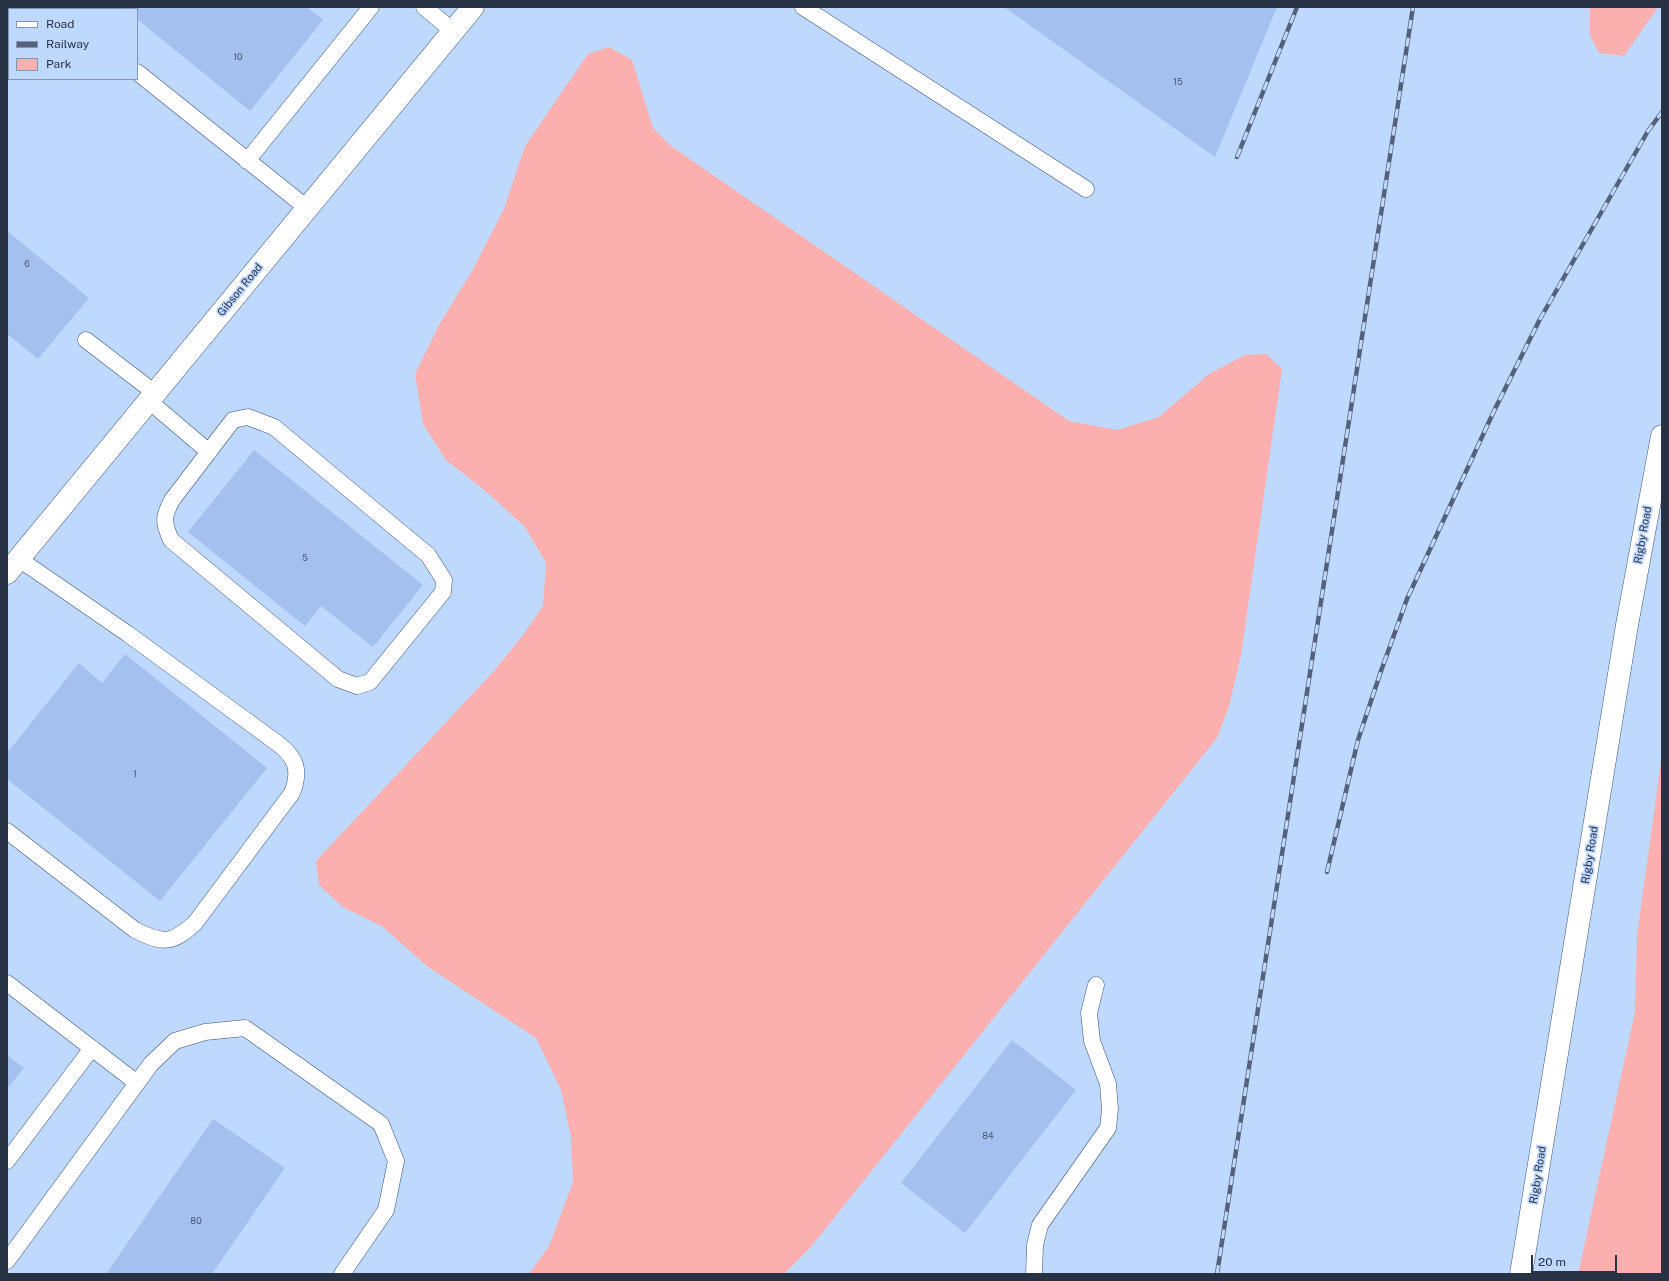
<!DOCTYPE html>
<html>
<head>
<meta charset="utf-8">
<style>
  body { margin:0 }
  #map { position:relative; width:1669px; height:1281px; overflow:hidden; background:#bfd8fe; font-family:"Public Sans",sans-serif }
  canvas { display:block }
  .frame { position:absolute; inset:0; border:8px solid #273245; pointer-events:none }
  .legend { position:absolute; left:8px; top:8px; width:130px; height:72px; box-sizing:border-box; background:#bfd8fe; border:1px solid #8296b4; margin:0; padding:5px 7px; list-style:none; font-size:12px; color:#273245 }
  .legend li { display:flex; align-items:center; gap:8px; height:20px }
  .legend b { width:20px; border:1px solid #8296b4 }
  .scale { position:absolute; left:1531px; top:1255px; width:86px; height:18px; box-sizing:border-box; border:2px solid #273245; border-top:0; padding-left:5px; font-size:12px; line-height:14px; white-space:nowrap; color:#273245; -webkit-text-stroke:3px #bfd8fe; paint-order:stroke }
</style>
</head>
<body>
<div id="map">
<canvas width="1669" height="1281"></canvas>
<div class="frame"></div>
<ul class="legend">
<li><b style="height:5px;background:#fff"></b>Road</li>
<li><b style="height:5px;background:#53627a"></b>Railway</li>
<li><b style="height:11px;background:#fbafae"></b>Park</li>
</ul>
<div class="scale">20 m</div>
</div>
<script>
const g = document.querySelector('canvas').getContext('2d');
g.lineJoin = 'round';
function fillPath(path, color) { g.fillStyle = color; g.fill(path, 'evenodd'); }
function strokePath(path, color, width, dash) { g.strokeStyle = color; g.lineWidth = width; g.lineCap = dash ? 'butt' : 'round'; g.setLineDash(dash || []); g.stroke(path); }
function label(font, color, halo, rows, align = 'center') {
  g.font = font + ' "Public Sans",sans-serif'; g.lineWidth = 3.5; g.setLineDash([]); g.textBaseline = 'middle'; g.strokeStyle = halo; g.fillStyle = color; for (const [text, x, y, turn = 0] of rows) {
    g.save(); g.translate(x, y); g.rotate((+turn || 0) * Math.PI / 180); g.textAlign = isNaN(turn) ? turn : align; if (halo) g.strokeText(text, 0, 0); g.fillText(text, 0, 0); g.restore();
  }
}
fillPath(new Path2D(`
  M 1590,7 L 1658,7 L 1624,56 L 1599,53 L 1590,35 Z
  M 609,47 L 632,60 L 653,128 L 671,146 L 1069,421 L 1117,430 L 1159,417 L 1209,374 L 1245,355 L 1266,354 L 1282,369 L 1241,655 L 1229,706 L 1217,738 L 810,1248 L 784,1274 L 529,1274 L 549,1246 L 573,1182 L 571,1137 L 561,1090 L 536,1038 L 428,967 L 383,927 L 343,907 L 319,885 L 316,861 L 494,671 L 523,635 L 543,606 L 546,563 L 525,527 L 488,493 L 446,460 L 423,424 L 415,374 L 439,325 L 472,271 L 504,209 L 525,146 L 588,54 Z
  M 1662,754 L 1662,1274 L 1578,1274 L 1635,1012 L 1637,935 Z`), '#fbafae');
fillPath(new Path2D(`
  M 121,7 L 307,7 L 323,20 L 250,111 L 137,19 L 137,9 L 124,9 Z
  M 1004,7 L 1277,7 L 1215,157 Z
  M 7,231 L 89,298 L 38,359 L 7,334 Z
  M 254,450 L 423,585 L 373,647 L 321,606 L 305,626 L 188,532 Z
  M 125,654 L 267,768 L 160,901 L 7,779 L 7,753 L 79,663 L 102,683 Z
  M 1012,1040 L 1076,1090 L 965,1233 L 901,1183 Z
  M 7,1055 L 24,1068 L 7,1089 Z
  M 213,1119 L 285,1168 L 212,1274 L 106,1274 Z`), '#a3c0ef');
const lane = new Path2D(`
  M 85,7 L 85,9
  M 424,7 L 453,31
  M 803,7 L 1086,189
  M 137,72 L 307,208
  M 247,161 L 371,7
  M 86,340 L 155,393
  M 149,401 L 209,452
  M 248,417 L 274,427 L 428,555 L 444,580 L 443,592 L 370,682 L 357,686 L 338,679 L 171,540 C 163,522 163,517 172,500 L 233,420 Z
  M 7,831 L 135,930 C 163,944 172,944 195,923 L 292,793 C 301,770 296,757 277,743 L 128,634 L 19,559
  M 7,983 L 137,1083
  M 7,1161 L 92,1048
  M 7,1261 L 151,1064 L 175,1041 L 205,1032 L 245,1028 L 381,1124 L 396,1161 L 386,1210 L 342,1274
  M 1034,1274 L 1035,1245 L 1040,1225 L 1108,1128 L 1110,1109 L 1108,1084 L 1092,1041 L 1089,1013 L 1096,985`);
const street = new Path2D(`
  M 7,573 L 473,7
  M 1521,1274 L 1627,625 L 1662,436`);
strokePath(lane, '#375079', 17);
strokePath(street, '#375079', 23);
strokePath(lane, '#fff', 16);
strokePath(street, '#fff', 22);
const rail = new Path2D(`
  M 1237,157 L 1297,7
  M 1327,872 L 1358,740 L 1381,671 L 1407,599 L 1494,411 L 1540,319 L 1648,131 L 1662,112
  M 1217,1274 L 1413,7`);
strokePath(rail, '#53627a', 4.5);
strokePath(rail, '#bfd8fe', 3, [9]);
label('9px', '#465670', null, [
  ["10",238,57],
  ["15",1178,82],
  ["6",27,264],
  ["5",305,558],
  ["1",135,774],
  ["84",988,1136],
  ["80",196,1221]
]);
label('11px', '#273245', '#bfd8fe', [
  ["Gibson Road",240,290,-51],
  ["Rigby Road",1643,535,-80],
  ["Rigby Road",1590,855,-81],
  ["Rigby Road",1538,1175,-81]
]);
</script>
</body>
</html>
